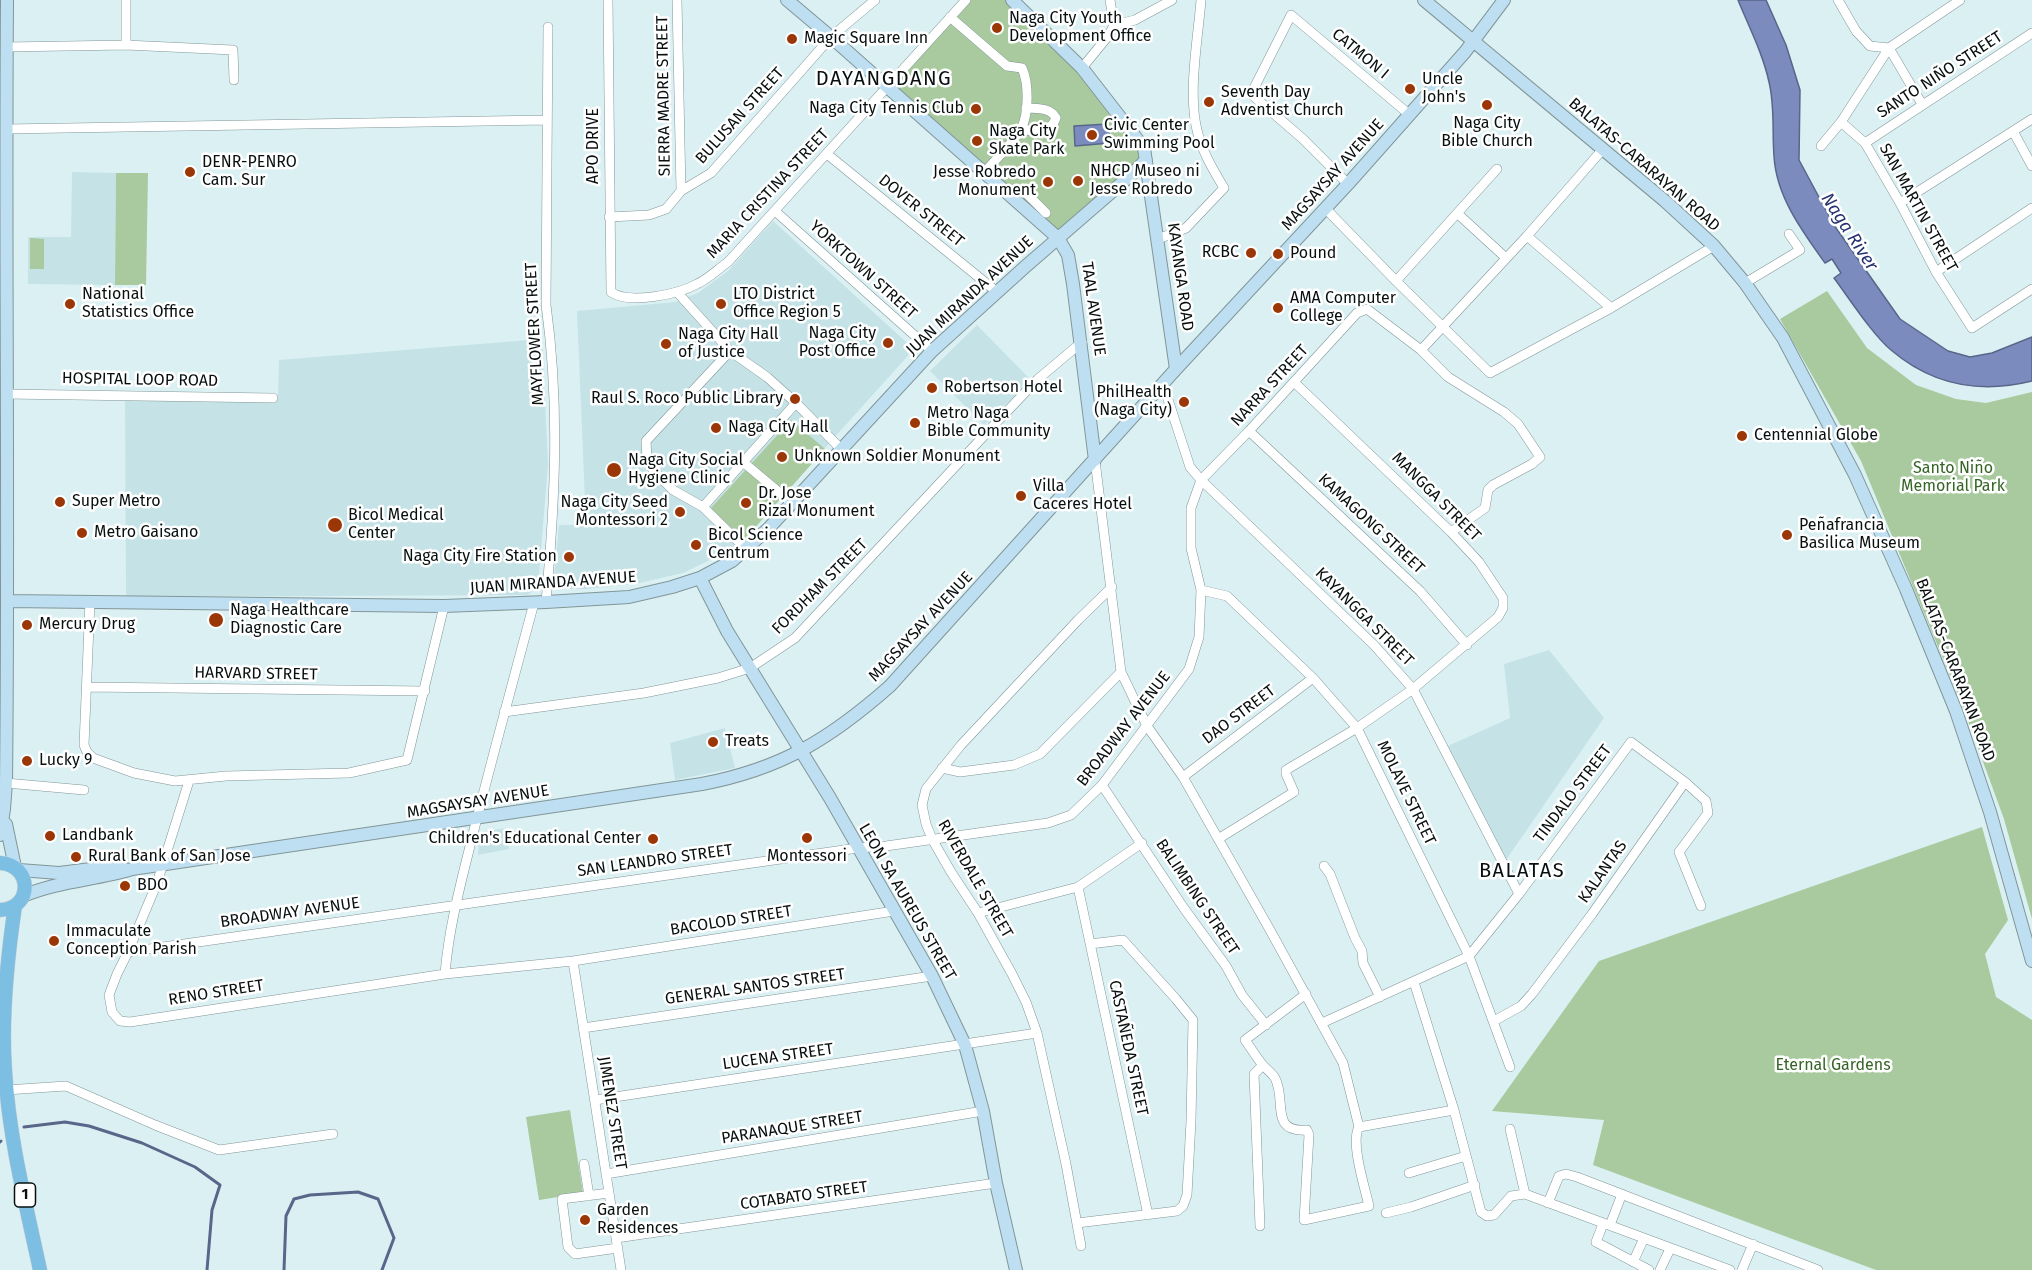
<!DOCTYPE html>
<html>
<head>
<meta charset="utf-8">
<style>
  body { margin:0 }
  canvas { display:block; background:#dbf0f3 }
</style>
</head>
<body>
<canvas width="2032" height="1270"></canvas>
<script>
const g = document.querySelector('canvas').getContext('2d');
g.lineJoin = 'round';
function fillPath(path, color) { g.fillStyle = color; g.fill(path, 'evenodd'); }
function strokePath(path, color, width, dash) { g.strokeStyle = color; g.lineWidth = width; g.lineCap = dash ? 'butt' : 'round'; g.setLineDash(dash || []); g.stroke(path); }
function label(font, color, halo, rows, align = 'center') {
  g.font = font + ' "Fira Sans",sans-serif'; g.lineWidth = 5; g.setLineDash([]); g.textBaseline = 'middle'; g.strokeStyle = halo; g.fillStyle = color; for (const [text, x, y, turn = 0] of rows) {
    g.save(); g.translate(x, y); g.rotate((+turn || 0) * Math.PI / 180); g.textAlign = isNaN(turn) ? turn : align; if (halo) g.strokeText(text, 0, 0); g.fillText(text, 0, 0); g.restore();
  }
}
fillPath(new Path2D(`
  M 72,172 L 116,173 L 115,285 L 28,284 L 28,237 L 71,237 Z
  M 773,221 L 914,349 L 735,548 L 683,573 L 635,584 L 586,589 L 553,589 L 559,525 L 586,525 L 577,311 L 675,302 L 698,293 L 728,271 Z
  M 977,325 L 1031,380 L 984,425 L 930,371 Z
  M 542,339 L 548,464 L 538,587 L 528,595 L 126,597 L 125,398 L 278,400 L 279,360 Z
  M 1549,650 L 1604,718 L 1506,860 L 1448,746 L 1510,718 L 1504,664 Z
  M 725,728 L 735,768 L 675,780 L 670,743 Z
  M 506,828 L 509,849 L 478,855 L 480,832 Z`), '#c5e3e6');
fillPath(new Path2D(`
  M 966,0 L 1012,0 L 1082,68 L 1146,160 L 1058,238 L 886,87 Z
  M 116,173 L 148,173 L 146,285 L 115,285 Z
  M 30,238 L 44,239 L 44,269 L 30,269 Z
  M 1827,291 L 1867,348 L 1916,385 L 1956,399 L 1986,403 L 2032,392 L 2032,919 L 2004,819 L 1963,707 L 1861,461 L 1780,319 Z
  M 791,420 L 825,449 L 744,540 L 711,508 Z
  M 1982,827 L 2008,920 L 1985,954 L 1996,997 L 2032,1020 L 2032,1270 L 1876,1270 L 1593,1165 L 1604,1120 L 1492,1111 L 1599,961 Z
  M 570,1110 L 583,1193 L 539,1200 L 526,1117 Z`), '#a8ca9e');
const water = new Path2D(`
  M 1738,0 L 1766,0 L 1786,45 L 1800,90 L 1799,160 L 1834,225 L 1900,319 L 1948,351 L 1970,357 L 1992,353 L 2032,337 L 2032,381 C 1980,394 1932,385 1891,350 C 1872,334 1849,298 1834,278 L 1841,273 L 1832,259 L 1825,263 C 1802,231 1776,196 1774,156 C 1772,131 1775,106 1769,82 C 1763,54 1749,27 1738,0 Z
  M 1108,124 L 1110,143 L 1075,146 L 1074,126 Z`);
fillPath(water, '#7b8bbe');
strokePath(water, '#58668a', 1.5);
strokePath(new Path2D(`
  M 24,1127 L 65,1122 L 89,1126 L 142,1143 L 195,1167 L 220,1185 L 212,1210 L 207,1270
  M 0,1142 L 1,1141
  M 284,1270 L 286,1216 L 294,1199 L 310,1195 L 358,1192 L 378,1199 L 394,1238 L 382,1270`), '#58668a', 3);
const street = new Path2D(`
  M 608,0 L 611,292 C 629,305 679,294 697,284 C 708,279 718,269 728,262 L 966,0
  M 677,0 L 681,191
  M 1110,0 L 1114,25
  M 1838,0 L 1856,31 L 1870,46 L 1889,48
  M 1960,0 L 1889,48 L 1841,122 L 1865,143 L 1900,203 L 1936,272 L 1972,328 L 2032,289
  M 950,17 L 1007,66 L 1022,68 C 1029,83 1029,114 1021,129 C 1014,142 994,161 984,173
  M 126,45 L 126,0
  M 7,47 L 126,45 L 233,50 L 234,80
  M 1889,48 L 1922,104
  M 1082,68 L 1109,35 L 1114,25 L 1135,20 L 1172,0
  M 1022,128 C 1035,134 1051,133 1056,118 C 1050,107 1038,109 1026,108
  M 7,129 L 546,120
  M 2014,133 L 2032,166
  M 1865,143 L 2032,33
  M 1821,146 L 1841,122
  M 827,154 L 997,292
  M 1348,184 L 1303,139 L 1251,94 L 1291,15 L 1410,115
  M 1022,189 L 1046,213
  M 1900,203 L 2032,119
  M 1325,208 L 1396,281 L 1490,373 L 1611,308 L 1714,246
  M 775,211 L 932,351
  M 1458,214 L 1506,258
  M 609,217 L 649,215 L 666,209 L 681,191 L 711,173 L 831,37 L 875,0
  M 1527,236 L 1611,308
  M 1158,239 L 1186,228 L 1224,188 C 1214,171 1203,153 1198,134 C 1187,96 1198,39 1201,0
  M 1936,272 L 2032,208
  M 1396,281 L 1497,169
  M 1745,283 L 1800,250 L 1789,234
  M 677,292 L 730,351 L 767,377 L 796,403
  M 1421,350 L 1527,236 L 1603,149
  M 730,351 L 646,441 L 647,459 L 653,470 L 673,490 L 703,507 L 746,549
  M 1163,384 L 1190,467 L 1201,480 L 1374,645 L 1413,689 L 1519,894
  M 6,394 L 273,398
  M 1249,431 L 1420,591 L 1467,645
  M 1095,460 L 1121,672 L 1147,726 L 1183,777 L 1270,930 L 1343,1063 L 1359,1127 C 1350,1142 1365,1188 1369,1206 L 1304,1220 L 1309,1135 L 1307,1130 C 1269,1133 1287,1101 1275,1078 C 1272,1073 1266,1069 1262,1064 C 1256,1057 1251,1048 1245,1040 L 1306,994
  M 743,462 L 793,504
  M 703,507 L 796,403 L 841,449
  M 1201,590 L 1227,596 L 1313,678 L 1357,728 L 1469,956 L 1510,1067
  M 90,601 L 84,745 L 87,752 L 93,758 L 134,773 L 175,781 L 226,776 L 349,773 L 407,760 L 444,606
  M 546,602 C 555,501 560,406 546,305 L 548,27
  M 87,687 L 425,691
  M 504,712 L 644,693 L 718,678 L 750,668 L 795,638 L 994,425 L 1038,379 L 1082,342
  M 942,768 L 960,772 L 1014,765 L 1040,754 L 1121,672
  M 1183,777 L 1313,678
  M 189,781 L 157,883 L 128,952 L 117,974 L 109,995 L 112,1012 L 120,1021 L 130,1022 L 445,974 L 573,961 L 894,911
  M 6,783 L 84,790
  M 1102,785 L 1183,907 L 1226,966 L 1242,995 L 1266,1025
  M 1218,839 L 1294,792 L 1286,774 L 1286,770 L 1357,728 L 1413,689 L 1498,617 L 1503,608 L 1503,598 L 1479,562 L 1451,532 L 1294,382
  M 1324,866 L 1330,874 L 1355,938 L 1362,951 L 1363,963 L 1380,997
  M 1078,887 L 1148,1215
  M 978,913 L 1078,887 L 1142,843
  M 128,952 L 858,848 L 886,846 L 1048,823 L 1071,815 L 1102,785 L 1189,669 L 1199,637 L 1201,590 L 1191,548 L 1191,508 L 1201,480 L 1249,431 L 1357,313 L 1367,309 L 1421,350 L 1448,377 L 1504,412 L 1518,424 L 1540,457 L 1532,464 L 1493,485 L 1488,490 L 1485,508 L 1451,532
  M 573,961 L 621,1270
  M 445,974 C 449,924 463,875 475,826 C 494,751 514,677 534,603
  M 1414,982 L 1454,1110 L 1481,1212 L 1487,1216 L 1494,1215 L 1511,1196 L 1525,1194 L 1730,1270
  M 1494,1021 L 1521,1006 L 1532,994 L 1592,914 L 1685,782
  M 1322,1023 L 1469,956 L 1519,894 L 1631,742 L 1685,782 L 1706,801 L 1708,813 L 1679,852 L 1701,906
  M 583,1028 L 932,976
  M 6,1090 L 66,1086 L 155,1125 L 219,1150 L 333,1134
  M 595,1100 L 1037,1033
  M 1359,1127 L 1454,1110
  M 1510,1129 L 1525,1194
  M 584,1164 L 589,1196
  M 1409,1173 L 1466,1156
  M 606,1174 L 983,1111
  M 609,1193 L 562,1199 L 568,1247 L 575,1254 L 618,1248
  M 1548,1203 L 1559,1176 L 1566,1174 L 1577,1177 L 1818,1270
  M 1386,1213 L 1411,1207 L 1475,1185
  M 1077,1223 L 1177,1211 L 1183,1206 L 1187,1195 L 1191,1121 L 1193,1020 L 1176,999 L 1123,940 L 1090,944
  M 1603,1224 L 1596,1242 L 1649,1270
  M 1610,1225 L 1622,1194
  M 1260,1226 L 1254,1074 L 1263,1065
  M 616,1238 L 996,1183
  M 1081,1246 L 1066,1164 L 1037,1033 L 1026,1002 L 1012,974 L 978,913 L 951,872 L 932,839 L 926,824 L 922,805 L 926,789 L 961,745 L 1078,620 L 1112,587
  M 1633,1262 L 1644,1238
  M 1660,1270 L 1670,1249
  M 1742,1270 L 1753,1244`);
const secondary = new Path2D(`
  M 787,0 L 831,37 L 1058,238 L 1068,255 L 1073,284 L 1095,460
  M 1012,0 L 1082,68 L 1144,148 L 1176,369
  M 1424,0 L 1665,201 L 1714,246 L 1745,283 L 1783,338 L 1855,475 L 1906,589 L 1956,711 L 1990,812 L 2032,961
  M 700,578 L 727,631 L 830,798 L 932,976 L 965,1045 L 983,1111 L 996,1183 L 1016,1270
  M 8,601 L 444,606 L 546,602 L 629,597 L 672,587 L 700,578 L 732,561 L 768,529 L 932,351 L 1026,266 L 1130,176 L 1146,160
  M 6,824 L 15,867
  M 0,835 L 4,809 L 6,783 C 9,522 5,261 7,0
  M 19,870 L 59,873 L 108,867 L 125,869
  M 23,896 C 58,881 96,880 132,869 L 702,784 C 781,769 830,739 890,686 L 1176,369 L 1348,184 L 1465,52 L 1504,0`);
const primary = new Path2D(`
  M 0,863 C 33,865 33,909 0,910
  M 15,906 C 7,960 1,1016 5,1071 C 9,1138 26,1205 40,1270`);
strokePath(street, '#829698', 10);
strokePath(secondary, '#829698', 14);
strokePath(primary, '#cecfcf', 15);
strokePath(street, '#fff', 9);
strokePath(secondary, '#bedff1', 12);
strokePath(primary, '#7cbfe3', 14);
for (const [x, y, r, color] of [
  [997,28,6,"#9b3606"],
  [792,39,6,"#9b3606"],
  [1410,89,6,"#9b3606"],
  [1209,102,6,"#9b3606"],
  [1487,105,6,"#9b3606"],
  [976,109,6,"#9b3606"],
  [1092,135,6,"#9b3606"],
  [977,141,6,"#9b3606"],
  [190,172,6,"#9b3606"],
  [1078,181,6,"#9b3606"],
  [1048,182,6,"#9b3606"],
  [1251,253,6,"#9b3606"],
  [1278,254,6,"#9b3606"],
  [70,304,6,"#9b3606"],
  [721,304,6,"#9b3606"],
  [1278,308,6,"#9b3606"],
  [888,343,6,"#9b3606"],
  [666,344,6,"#9b3606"],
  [932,388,6,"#9b3606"],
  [795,399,6,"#9b3606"],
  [1184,402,6,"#9b3606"],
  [915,423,6,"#9b3606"],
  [716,428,6,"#9b3606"],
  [1742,436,6,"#9b3606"],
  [782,457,6,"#9b3606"],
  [614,470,8,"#9b3606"],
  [1021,496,6,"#9b3606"],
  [60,502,6,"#9b3606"],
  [746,503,6,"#9b3606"],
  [680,512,6,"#9b3606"],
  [335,525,8,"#9b3606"],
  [82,533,6,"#9b3606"],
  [1787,535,6,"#9b3606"],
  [696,545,6,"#9b3606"],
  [569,557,6,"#9b3606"],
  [216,620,8,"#9b3606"],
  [27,625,6,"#9b3606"],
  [713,742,6,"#9b3606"],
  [27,761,6,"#9b3606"],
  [50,836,6,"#9b3606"],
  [807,838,6,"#9b3606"],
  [653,839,6,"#9b3606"],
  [76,857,6,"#9b3606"],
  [125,886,6,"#9b3606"],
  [54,941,6,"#9b3606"],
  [585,1220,6,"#9b3606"]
]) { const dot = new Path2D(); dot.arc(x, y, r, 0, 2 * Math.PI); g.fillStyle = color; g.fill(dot); strokePath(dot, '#fff', 2); }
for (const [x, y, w] of [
  [25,1195,21]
]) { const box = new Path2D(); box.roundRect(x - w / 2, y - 12, w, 24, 4.5); g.fillStyle = '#fff'; g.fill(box); strokePath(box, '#080f0f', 1.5); }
label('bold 15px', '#080f0f', null, [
  ["1",25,1195]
]);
label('16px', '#080f0f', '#fff', [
  ["Naga City Youth",1009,19],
  ["Development Office",1009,37],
  ["Magic Square Inn",804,39],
  ["Uncle",1422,80],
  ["John's",1422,98],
  ["Seventh Day",1221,93],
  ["Adventist Church",1221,111],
  ["Naga City Tennis Club",964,109,"right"],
  ["Naga City",1487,124,"center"],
  ["Bible Church",1487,142,"center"],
  ["Civic Center",1104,126],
  ["Swimming Pool",1104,144],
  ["Naga City",989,132],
  ["Skate Park",989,150],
  ["DENR-PENRO",202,163],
  ["Cam. Sur",202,181],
  ["NHCP Museo ni",1090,172],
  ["Jesse Robredo",1090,190],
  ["Jesse Robredo",1036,173,"right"],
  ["Monument",1036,191,"right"],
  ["RCBC",1239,253,"right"],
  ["Pound",1290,254],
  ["National",82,295],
  ["Statistics Office",82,313],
  ["LTO District",733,295],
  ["Office Region 5",733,313],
  ["AMA Computer",1290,299],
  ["College",1290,317],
  ["Naga City",876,334,"right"],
  ["Post Office",876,352,"right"],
  ["Naga City Hall",678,335],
  ["of Justice",678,353],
  ["Robertson Hotel",944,388],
  ["PhilHealth",1172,393,"right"],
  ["(Naga City)",1172,411,"right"],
  ["Raul S. Roco Public Library",783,399,"right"],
  ["Metro Naga",927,414],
  ["Bible Community",927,432],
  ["Naga City Hall",728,428],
  ["Centennial Globe",1754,436],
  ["Unknown Soldier Monument",794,457],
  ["Naga City Social",628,461],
  ["Hygiene Clinic",628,479],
  ["Villa",1033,487],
  ["Caceres Hotel",1033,505],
  ["Dr. Jose",758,494],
  ["Rizal Monument",758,512],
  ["Super Metro",72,502],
  ["Naga City Seed",668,503,"right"],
  ["Montessori 2",668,521,"right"],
  ["Bicol Medical",348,516],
  ["Center",348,534],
  ["Peñafrancia",1799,526],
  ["Basilica Museum",1799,544],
  ["Metro Gaisano",94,533],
  ["Bicol Science",708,536],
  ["Centrum",708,554],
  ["Naga City Fire Station",557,557,"right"],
  ["Naga Healthcare",230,611],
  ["Diagnostic Care",230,629],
  ["Mercury Drug",39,625],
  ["Treats",725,742],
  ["Lucky 9",39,761],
  ["Landbank",62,836],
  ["Children's Educational Center",641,839,"right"],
  ["Rural Bank of San Jose",88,857],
  ["Montessori",807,857,"center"],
  ["BDO",137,886],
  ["Immaculate",66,932],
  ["Conception Parish",66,950],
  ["Garden",597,1211],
  ["Residences",597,1229]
], 'left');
label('16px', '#080f0f', '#fff', [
  ["CATMON I",1360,54,40],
  ["SANTO NIÑO STREET",1940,75,-33],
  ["SIERRA MADRE STREET",664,96,-91],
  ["BULUSAN STREET",740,116,-48],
  ["APO DRIVE",594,146,-90],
  ["BALATAS-CARARAYAN ROAD",1644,165,41],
  ["MAGSAYSAY AVENUE",1333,175,-48],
  ["MARIA CRISTINA STREET",768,194,-47],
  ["SAN MARTIN STREET",1918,208,61],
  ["DOVER STREET",921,211,39],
  ["YORKTOWN STREET",863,270,42],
  ["KAYANGA ROAD",1180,277,82],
  ["JUAN MIRANDA AVENUE",970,296,-43],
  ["TAAL AVENUE",1093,309,82],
  ["MAYFLOWER STREET",535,334,-93],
  ["HOSPITAL LOOP ROAD",140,380,1],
  ["NARRA STREET",1270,386,-47],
  ["MANGGA STREET",1436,497,45],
  ["KAMAGONG STREET",1371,524,43],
  ["JUAN MIRANDA AVENUE",553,583,-4],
  ["FORDHAM STREET",820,587,-45],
  ["KAYANGGA STREET",1364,617,45],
  ["MAGSAYSAY AVENUE",921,627,-47],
  ["BALATAS-CARARAYAN ROAD",1955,670,69],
  ["HARVARD STREET",256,674,1],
  ["DAO STREET",1239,715,-37],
  ["BROADWAY AVENUE",1124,729,-52],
  ["MOLAVE STREET",1406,793,64],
  ["TINDALO STREET",1573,794,-53],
  ["MAGSAYSAY AVENUE",478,802,-9],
  ["SAN LEANDRO STREET",655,861,-8],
  ["KALANTAS",1603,872,-55],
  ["RIVERDALE STREET",975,879,60],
  ["BALIMBING STREET",1197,897,56],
  ["LEON SA AUREUS STREET",907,902,60],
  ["BROADWAY AVENUE",290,913,-8],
  ["BACOLOD STREET",731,921,-9],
  ["GENERAL SANTOS STREET",755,987,-8],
  ["RENO STREET",216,993,-9],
  ["CASTAÑEDA STREET",1128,1048,78],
  ["LUCENA STREET",778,1057,-8],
  ["JIMENEZ STREET",612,1113,81],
  ["PARANAQUE STREET",792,1128,-9],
  ["COTABATO STREET",804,1196,-8]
]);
label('16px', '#346525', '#fff', [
  ["Santo Niño",1953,469],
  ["Memorial Park",1953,487],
  ["Eternal Gardens",1833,1066]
]);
label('italic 18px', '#253271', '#fff', [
  ["Naga River",1849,232,57]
]);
g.letterSpacing = '1.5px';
label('20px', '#080f0f', '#fff', [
  ["DAYANGDANG",884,79],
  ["BALATAS",1522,871]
]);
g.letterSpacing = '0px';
</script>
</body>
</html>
